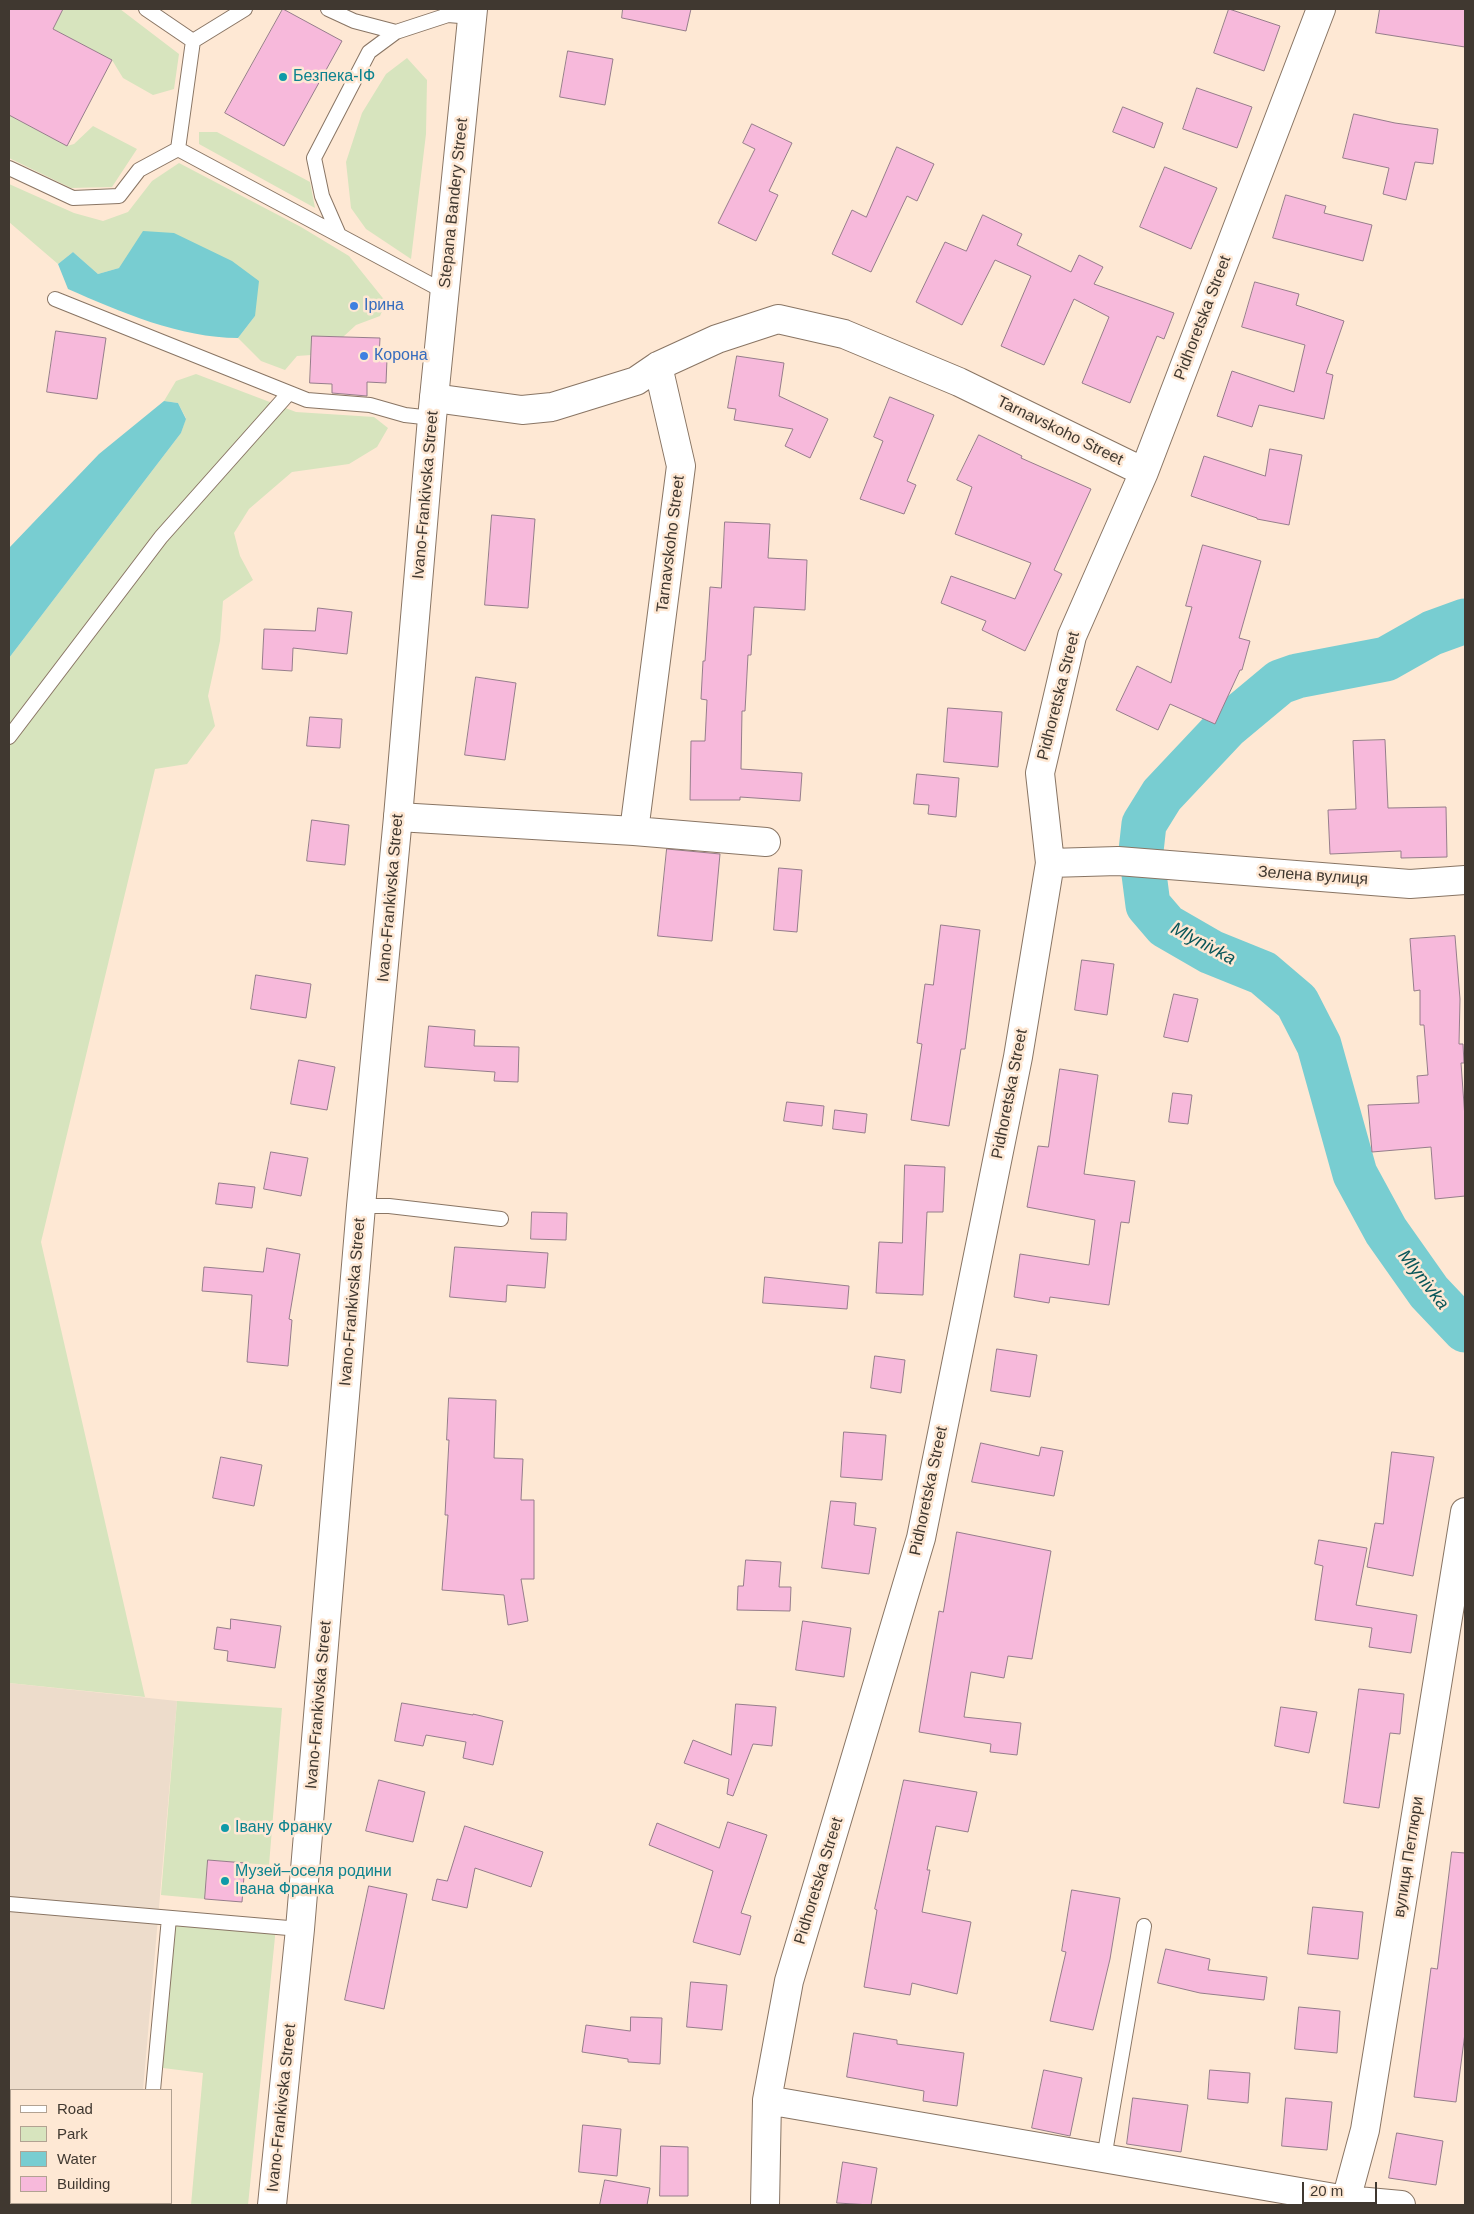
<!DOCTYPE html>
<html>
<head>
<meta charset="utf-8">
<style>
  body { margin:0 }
  #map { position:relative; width:1474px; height:2214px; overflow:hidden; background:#fee8d4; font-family:Arial,sans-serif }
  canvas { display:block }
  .frame { position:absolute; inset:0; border:10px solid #403830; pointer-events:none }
  .legend { position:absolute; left:10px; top:2089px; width:162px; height:115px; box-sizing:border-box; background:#fee8d4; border:1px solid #b2a292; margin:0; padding:6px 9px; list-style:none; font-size:15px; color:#403830 }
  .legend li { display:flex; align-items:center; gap:10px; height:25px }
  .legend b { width:25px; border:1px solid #b2a292 }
  .scale { position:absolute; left:1302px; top:2182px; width:75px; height:22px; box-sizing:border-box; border:2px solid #403830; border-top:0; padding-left:6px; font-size:15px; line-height:18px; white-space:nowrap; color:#403830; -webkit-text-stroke:4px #fee8d4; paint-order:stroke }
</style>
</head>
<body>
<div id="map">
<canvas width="1474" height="2214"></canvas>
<div class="frame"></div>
<ul class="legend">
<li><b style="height:6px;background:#fff"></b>Road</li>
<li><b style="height:14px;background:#d7e4be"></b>Park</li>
<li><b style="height:14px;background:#78cdd1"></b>Water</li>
<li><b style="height:14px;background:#f7b9db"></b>Building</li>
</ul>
<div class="scale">20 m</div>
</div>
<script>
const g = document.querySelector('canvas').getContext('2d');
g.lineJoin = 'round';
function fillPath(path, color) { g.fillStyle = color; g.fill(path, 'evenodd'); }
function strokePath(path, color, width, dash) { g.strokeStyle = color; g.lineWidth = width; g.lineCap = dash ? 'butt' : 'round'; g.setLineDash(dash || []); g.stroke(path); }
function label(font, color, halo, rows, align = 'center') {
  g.font = font + ' Arial,sans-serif'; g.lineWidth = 5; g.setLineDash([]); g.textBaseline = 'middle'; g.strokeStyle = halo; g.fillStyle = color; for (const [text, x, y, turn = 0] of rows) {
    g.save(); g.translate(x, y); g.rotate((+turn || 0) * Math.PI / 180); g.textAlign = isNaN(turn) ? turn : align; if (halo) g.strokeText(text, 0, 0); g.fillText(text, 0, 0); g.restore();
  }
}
fillPath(new Path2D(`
  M 9,1683 L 177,1701 L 143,2090 L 11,2090 L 11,2203 L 133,2203 L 132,2205 L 9,2205 Z`), '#eddccb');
fillPath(new Path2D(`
  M 63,9 L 120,9 L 179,54 L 174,89 L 153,95 L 123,78 L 112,60 L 53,29 Z
  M 407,58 L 427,80 L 426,134 L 411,259 L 366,229 L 351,208 L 346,162 L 362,113 L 386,74 Z
  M 9,115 L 67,146 L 74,144 L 93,126 L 137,149 L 112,187 L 71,188 L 9,158 Z
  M 199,132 L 217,132 L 310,182 L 315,208 L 199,144 Z
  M 179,163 L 301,227 L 349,256 L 386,302 L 380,316 L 356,325 L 343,337 L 312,336 L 311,355 L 297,356 L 285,370 L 261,361 L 238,338 L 255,316 L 119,268 L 98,274 L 73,252 L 58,264 L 9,222 L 9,184 L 74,213 L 103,221 L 128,212 L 152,181 Z
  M 196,374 L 296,412 L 374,417 L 388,428 L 377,447 L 349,464 L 292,472 L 249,509 L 234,533 L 240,556 L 253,580 L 223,601 L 220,641 L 208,696 L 215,726 L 187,764 L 155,769 L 41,1242 L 145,1697 L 9,1683 L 9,658 L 181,433 L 186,418 L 178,403 L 164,401 L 176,381 Z
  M 177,1701 L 282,1708 L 269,1865 L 208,1860 L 205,1899 L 161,1895 Z
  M 169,1918 L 276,1927 L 248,2205 L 191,2205 L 203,2073 L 155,2067 Z`), '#d7e4be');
fillPath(new Path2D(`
  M 143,231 L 174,233 L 232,261 L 259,281 L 255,316 L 238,338 C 181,338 120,312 68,289 L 58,264 L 73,252 L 98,274 L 119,268 Z
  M 164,401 L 178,403 L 186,419 L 181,433 L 9,658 L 9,548 L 99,454 Z`), '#78cdd1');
strokePath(new Path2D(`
  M 1465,621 L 1432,633 L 1386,659 L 1297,676 L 1280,682 L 1226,727 L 1162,795 L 1144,824 L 1141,851 L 1148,905 L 1166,926 L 1211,952 L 1263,973 L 1297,1002 L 1319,1045 L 1355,1174 L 1386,1231 L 1429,1292 L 1465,1330`), '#78cdd1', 45);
const building = new Path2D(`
  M 9,9 L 63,9 L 53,29 L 112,60 L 67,146 L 9,115 Z
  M 283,9 L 342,41 L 284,146 L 225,113 Z
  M 623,9 L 691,9 L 686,31 L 622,18 Z
  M 1229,9 L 1280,26 L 1264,71 L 1214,53 Z
  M 1380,9 L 1465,9 L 1465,47 L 1376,33 Z
  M 568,51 L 613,59 L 605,105 L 560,97 Z
  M 1197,88 L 1252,107 L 1237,148 L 1183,129 Z
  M 1123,107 L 1163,123 L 1154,148 L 1113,132 Z
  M 1354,114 L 1395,123 L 1438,129 L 1433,164 L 1415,162 L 1406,200 L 1383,194 L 1389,168 L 1343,158 Z
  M 752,124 L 792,143 L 769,191 L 778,195 L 756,241 L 718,223 L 755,149 L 743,143 Z
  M 897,147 L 934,164 L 917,201 L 907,196 L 871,272 L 832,254 L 852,210 L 866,217 Z
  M 1165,167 L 1217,188 L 1191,249 L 1140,227 Z
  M 1286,195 L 1326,206 L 1324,213 L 1372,225 L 1363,261 L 1273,238 Z
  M 983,215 L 1022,234 L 1017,245 L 1071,272 L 1079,255 L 1103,267 L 1094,284 L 1174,313 L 1164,339 L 1157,336 L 1130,403 L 1082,383 L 1109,317 L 1074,299 L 1044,365 L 1001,346 L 1031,276 L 995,260 L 962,325 L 916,302 L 945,242 L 966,251 Z
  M 1255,282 L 1299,294 L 1296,305 L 1344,321 L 1326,373 L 1333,375 L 1324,419 L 1259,405 L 1252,427 L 1217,416 L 1232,371 L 1294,392 L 1305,345 L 1242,327 Z
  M 56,331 L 106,338 L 97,399 L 47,392 Z
  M 312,336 L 380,338 L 379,358 L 387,359 L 386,383 L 367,382 L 367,396 L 332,393 L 332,384 L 310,383 Z
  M 737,356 L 784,363 L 779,396 L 828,419 L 810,458 L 785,446 L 793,429 L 734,420 L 736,409 L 728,408 Z
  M 890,397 L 934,415 L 907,481 L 916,485 L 904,514 L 860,499 L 883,441 L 874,437 Z
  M 979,435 L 1022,456 L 1021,458 L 1091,489 L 1054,570 L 1062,574 L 1025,651 L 982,630 L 986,621 L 941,603 L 951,576 L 1015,599 L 1031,563 L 955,534 L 972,487 L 957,480 Z
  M 1270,449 L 1302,455 L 1289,525 L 1257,519 L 1257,518 L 1191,496 L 1204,456 L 1265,476 Z
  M 492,515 L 535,519 L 528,608 L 485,605 Z
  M 725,522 L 770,524 L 768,558 L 807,560 L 805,610 L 754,607 L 751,655 L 748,655 L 745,711 L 742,711 L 741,769 L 802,773 L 800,801 L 740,797 L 740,800 L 690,800 L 691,741 L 705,741 L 707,700 L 701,699 L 703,661 L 705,661 L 710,587 L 721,588 Z
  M 1203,545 L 1261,561 L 1239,638 L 1250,641 L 1242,670 L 1240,670 L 1215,724 L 1170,704 L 1158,730 L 1116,710 L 1137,666 L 1171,683 L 1192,607 L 1186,606 Z
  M 318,608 L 352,612 L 347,654 L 293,648 L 292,671 L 262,669 L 264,629 L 315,631 Z
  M 476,677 L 516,683 L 505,760 L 465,755 Z
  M 948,708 L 1002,712 L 998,767 L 944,762 Z
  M 310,717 L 342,719 L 340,748 L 307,746 Z
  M 1385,740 L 1388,808 L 1446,807 L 1447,857 L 1401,858 L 1401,851 L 1330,854 L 1328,810 L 1356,809 L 1353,741 Z
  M 917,774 L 959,778 L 956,817 L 928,814 L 929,805 L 914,804 Z
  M 312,820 L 349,825 L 345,865 L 307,861 Z
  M 667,849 L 720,854 L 712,941 L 658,936 Z
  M 779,868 L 802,870 L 797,932 L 774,930 Z
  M 941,925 L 980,930 L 965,1049 L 961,1049 L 949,1126 L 911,1120 L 922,1044 L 917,1043 L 925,984 L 933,985 Z
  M 1455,936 L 1460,999 L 1459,1044 L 1463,1044 L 1464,1063 L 1461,1063 L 1465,1118 L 1465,1196 L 1435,1199 L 1431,1147 L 1372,1152 L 1368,1105 L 1419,1103 L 1417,1076 L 1428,1075 L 1424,1025 L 1420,1025 L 1420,990 L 1414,991 L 1410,939 Z
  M 1082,960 L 1114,964 L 1107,1015 L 1075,1010 Z
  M 256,975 L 311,984 L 306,1018 L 251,1009 Z
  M 1174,994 L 1198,999 L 1188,1042 L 1164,1037 Z
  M 429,1026 L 475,1030 L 474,1046 L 519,1047 L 518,1082 L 494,1081 L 495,1072 L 425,1067 Z
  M 299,1060 L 335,1067 L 327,1110 L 291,1104 Z
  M 1060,1069 L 1098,1075 L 1084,1174 L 1135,1181 L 1129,1223 L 1121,1222 L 1109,1305 L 1050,1297 L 1049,1303 L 1014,1297 L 1020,1254 L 1089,1265 L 1095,1220 L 1027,1207 L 1038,1146 L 1048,1147 Z
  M 1173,1093 L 1192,1095 L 1188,1124 L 1169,1122 Z
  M 787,1102 L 824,1106 L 822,1126 L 784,1121 Z
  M 835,1110 L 867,1114 L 865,1133 L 833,1129 Z
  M 271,1152 L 308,1158 L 301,1196 L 264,1189 Z
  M 905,1165 L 945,1167 L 943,1212 L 927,1212 L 923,1295 L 876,1293 L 879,1242 L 902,1243 Z
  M 219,1183 L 255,1187 L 252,1208 L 216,1204 Z
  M 532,1212 L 567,1213 L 566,1240 L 531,1239 Z
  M 455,1247 L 548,1253 L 545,1288 L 507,1285 L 506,1302 L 450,1297 Z
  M 267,1248 L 300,1254 L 289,1319 L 292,1320 L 288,1366 L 247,1362 L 252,1295 L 202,1291 L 204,1267 L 263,1272 Z
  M 765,1277 L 849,1286 L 847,1309 L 763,1303 Z
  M 997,1349 L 1037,1355 L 1030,1397 L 991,1391 Z
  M 875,1356 L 905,1360 L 901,1393 L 871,1388 Z
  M 449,1398 L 496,1400 L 494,1458 L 523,1459 L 521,1500 L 534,1500 L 534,1579 L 521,1579 L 528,1621 L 508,1625 L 504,1595 L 442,1590 L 448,1515 L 445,1515 L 449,1440 L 447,1440 Z
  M 844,1432 L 886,1435 L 882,1480 L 841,1477 Z
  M 981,1443 L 1039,1456 L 1041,1447 L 1063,1451 L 1054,1496 L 972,1482 Z
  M 1392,1452 L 1434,1457 L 1413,1576 L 1367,1567 L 1375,1523 L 1383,1524 Z
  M 221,1457 L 262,1465 L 254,1506 L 213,1498 Z
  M 831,1501 L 856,1503 L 854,1525 L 876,1528 L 869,1574 L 822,1568 Z
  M 957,1532 L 1051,1551 L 1032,1659 L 1008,1656 L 1004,1678 L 971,1672 L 964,1717 L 1021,1723 L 1017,1755 L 990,1752 L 991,1744 L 919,1732 L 939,1611 L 943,1612 Z
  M 1319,1540 L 1367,1548 L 1356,1605 L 1417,1615 L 1411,1653 L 1369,1647 L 1372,1628 L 1315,1620 L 1323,1566 L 1315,1564 Z
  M 746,1560 L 781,1562 L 779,1587 L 791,1587 L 790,1611 L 737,1610 L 738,1586 L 743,1586 Z
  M 231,1619 L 281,1626 L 275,1668 L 227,1661 L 228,1651 L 214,1649 L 217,1627 L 230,1629 Z
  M 803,1621 L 851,1628 L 844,1677 L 796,1670 Z
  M 1359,1689 L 1404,1694 L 1400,1734 L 1390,1733 L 1379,1808 L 1344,1803 Z
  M 402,1703 L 473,1715 L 473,1714 L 503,1721 L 493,1765 L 463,1758 L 466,1742 L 426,1735 L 423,1746 L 395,1741 Z
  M 736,1704 L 776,1707 L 772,1746 L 753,1744 L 733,1796 L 727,1794 L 729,1779 L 684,1763 L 693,1740 L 731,1755 Z
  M 1281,1707 L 1317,1712 L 1309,1753 L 1275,1746 Z
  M 379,1780 L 425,1792 L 413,1842 L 366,1831 Z
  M 904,1780 L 977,1792 L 968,1832 L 936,1826 L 927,1870 L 930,1870 L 922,1912 L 971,1922 L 957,1994 L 912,1983 L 910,1995 L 864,1987 L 877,1910 L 875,1909 Z
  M 728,1822 L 767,1835 L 741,1913 L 751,1916 L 740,1955 L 693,1942 L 713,1871 L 649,1845 L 657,1823 L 719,1848 Z
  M 465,1826 L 543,1852 L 531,1887 L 475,1868 L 467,1908 L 432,1900 L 437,1879 L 447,1881 Z
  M 1452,1852 L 1465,1853 L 1465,2033 L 1456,2102 L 1414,2097 L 1431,1968 L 1437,1969 Z
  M 208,1860 L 245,1863 L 242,1902 L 205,1899 Z
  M 369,1886 L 407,1894 L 384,2009 L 345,2000 Z
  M 1072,1890 L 1120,1898 L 1110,1959 L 1093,2030 L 1050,2021 L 1066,1952 L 1062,1951 Z
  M 1313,1907 L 1363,1912 L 1358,1959 L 1308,1954 Z
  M 1166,1949 L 1210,1959 L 1208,1970 L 1267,1977 L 1264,2000 L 1200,1993 L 1158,1983 Z
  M 691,1982 L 727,1985 L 722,2030 L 687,2027 Z
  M 1299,2007 L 1340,2011 L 1337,2053 L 1295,2049 Z
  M 631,2017 L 662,2018 L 660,2064 L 628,2062 L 628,2059 L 582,2052 L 586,2025 L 630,2031 Z
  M 854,2033 L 897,2040 L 897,2044 L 964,2053 L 957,2106 L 923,2101 L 924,2091 L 847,2077 Z
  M 1044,2070 L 1082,2078 L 1070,2136 L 1032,2128 Z
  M 1210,2070 L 1250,2073 L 1248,2103 L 1208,2099 Z
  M 1133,2098 L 1188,2105 L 1181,2152 L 1127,2144 Z
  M 1286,2098 L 1332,2102 L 1327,2150 L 1282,2146 Z
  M 583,2125 L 621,2129 L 617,2176 L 579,2172 Z
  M 1397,2133 L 1443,2141 L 1436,2185 L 1389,2178 Z
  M 661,2146 L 688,2147 L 688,2196 L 660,2196 Z
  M 843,2162 L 877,2168 L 871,2205 L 837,2203 Z
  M 605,2180 L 650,2188 L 647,2205 L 600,2205 Z`);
fillPath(building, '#f7b9db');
strokePath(building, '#967d8b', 1);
const lane = new Path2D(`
  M 146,9 L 193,41 L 178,149 L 445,292
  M 328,9 L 354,21 L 396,32 L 448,15 L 472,17
  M 193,41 L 245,9
  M 9,168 L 73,198 L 119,196 L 139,170 L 178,149
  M 339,235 L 322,196 L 314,158 L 369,52 L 396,32
  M 55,299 L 307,400 L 370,405 L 405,415 L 432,418
  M 9,737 L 161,537 L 289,393
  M 361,1206 L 389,1206 L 501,1219
  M 9,1904 L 300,1929
  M 153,2090 L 169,1918
  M 1104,2158 L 1144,1926
  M 143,2205 L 143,2203`);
const street = new Path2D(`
  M 434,398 L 522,410 L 552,407 L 636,381 L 658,366 L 717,339 L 778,319 L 844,334 L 959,382 L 1144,472
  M 398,817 L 634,831 L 766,842
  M 634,831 L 681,466 L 658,366
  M 1050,863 L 1118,861 L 1410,884 L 1465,880
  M 767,2100 L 1346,2200 L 1401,2205
  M 1346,2200 L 1365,2130 L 1465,1512
  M 765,2205 L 767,2100 L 789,1981 L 921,1538 L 1018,1057 L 1050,863 L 1040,773 L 1072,636 L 1144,472 L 1321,9`);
const secondary = new Path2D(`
  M 272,2205 L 300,1929 L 361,1206 L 398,817 L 432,418 L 473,9`);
strokePath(lane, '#897564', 16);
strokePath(street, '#897564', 30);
strokePath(secondary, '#897564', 30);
strokePath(lane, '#fff', 14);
strokePath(street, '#fff', 28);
strokePath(secondary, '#fff', 28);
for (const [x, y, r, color] of [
  [283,77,5,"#0f9aa8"],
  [354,306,5,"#3f7fe0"],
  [364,356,5,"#3f7fe0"],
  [225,1828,5,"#0f9aa8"],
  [225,1881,5,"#0f9aa8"]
]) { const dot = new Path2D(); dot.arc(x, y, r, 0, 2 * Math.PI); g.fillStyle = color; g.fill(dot); strokePath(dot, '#fee8d4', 2); }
label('16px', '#0d838f', '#fee8d4', [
  ["Безпека-ІФ",293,77],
  ["Івану Франку",235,1828],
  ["Музей–оселя родини",235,1872],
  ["Івана Франка",235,1890]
], 'left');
label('16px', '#403830', '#fee8d4', [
  ["Stepana Bandery Street",454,203,-84],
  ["Pidhoretska Street",1203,318,-69],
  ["Tarnavskoho Street",1060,431,26],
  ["Ivano-Frankivska Street",426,495,-85],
  ["Tarnavskoho Street",671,544,-83],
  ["Pidhoretska Street",1059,696,-76],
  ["Зелена вулиця",1313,876,4],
  ["Ivano-Frankivska Street",391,898,-85],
  ["Pidhoretska Street",1010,1094,-79],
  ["Ivano-Frankivska Street",353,1302,-85],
  ["Pidhoretska Street",929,1491,-78],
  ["Ivano-Frankivska Street",319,1705,-85],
  ["вулиця Петлюри",1409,1857,-81],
  ["Pidhoretska Street",819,1881,-73],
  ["Ivano-Frankivska Street",282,2108,-84]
]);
label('16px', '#366cbe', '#fee8d4', [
  ["Ірина",364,306],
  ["Корона",374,356]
], 'left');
label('italic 18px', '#095659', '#fee8d4', [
  ["Mlynivka",1203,944,28],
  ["Mlynivka",1423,1280,52]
]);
</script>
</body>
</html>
